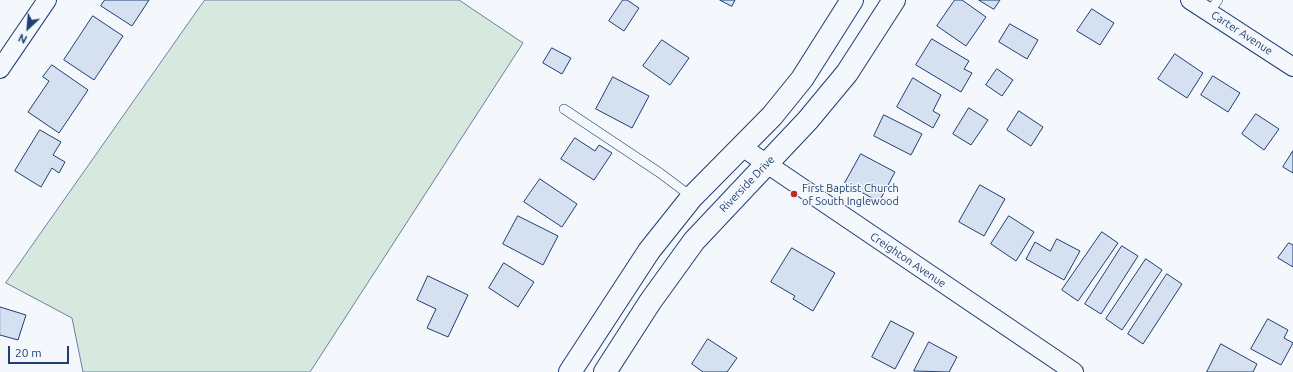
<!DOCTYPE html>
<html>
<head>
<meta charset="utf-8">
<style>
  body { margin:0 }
  #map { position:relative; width:1293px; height:372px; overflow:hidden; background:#f4f7fb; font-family:Ubuntu,sans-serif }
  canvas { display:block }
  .north { position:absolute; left:8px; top:8px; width:40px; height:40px; -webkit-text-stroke:3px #f4f7fb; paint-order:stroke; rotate:206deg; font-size:11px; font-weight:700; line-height:16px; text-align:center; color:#1d3f73 }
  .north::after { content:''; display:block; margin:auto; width:14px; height:18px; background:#1d3f73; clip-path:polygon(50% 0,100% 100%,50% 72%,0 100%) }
  .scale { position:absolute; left:8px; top:346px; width:61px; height:18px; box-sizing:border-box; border:2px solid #1d3f73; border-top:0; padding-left:5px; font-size:12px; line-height:14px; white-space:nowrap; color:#1d3f73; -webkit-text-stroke:3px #f4f7fb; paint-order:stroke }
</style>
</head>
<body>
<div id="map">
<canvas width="1293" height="372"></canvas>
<div class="north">N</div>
<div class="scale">20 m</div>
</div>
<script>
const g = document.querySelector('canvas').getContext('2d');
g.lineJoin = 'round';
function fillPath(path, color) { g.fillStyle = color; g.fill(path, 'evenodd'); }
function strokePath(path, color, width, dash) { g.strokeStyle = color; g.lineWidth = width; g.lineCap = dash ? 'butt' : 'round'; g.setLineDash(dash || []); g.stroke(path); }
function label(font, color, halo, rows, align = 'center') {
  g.font = font + ' Ubuntu,sans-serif'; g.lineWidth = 3; g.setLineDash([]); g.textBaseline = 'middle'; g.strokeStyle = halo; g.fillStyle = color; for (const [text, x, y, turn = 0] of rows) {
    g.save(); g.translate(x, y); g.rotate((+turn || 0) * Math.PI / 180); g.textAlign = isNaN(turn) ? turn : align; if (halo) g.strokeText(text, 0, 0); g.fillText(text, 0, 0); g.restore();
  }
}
const green = new Path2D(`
  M 205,0 L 459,0 L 523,43 L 310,372 L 83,372 L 72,318 L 6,283 Z`);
fillPath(green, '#d7e8df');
strokePath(green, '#687fa3', 1);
const building = new Path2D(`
  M 105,0 L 149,0 L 132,26 L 101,6 Z
  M 623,0 L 627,0 L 639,8 L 624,31 L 609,21 Z
  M 720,0 L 735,0 L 732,6 Z
  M 955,0 L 962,0 L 986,17 L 966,46 L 937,26 Z
  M 979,0 L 1000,0 L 994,9 Z
  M 1092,9 L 1114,23 L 1100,45 L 1077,31 Z
  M 93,16 L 123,36 L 94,80 L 64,60 Z
  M 1010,24 L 1038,40 L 1027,59 L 999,42 Z
  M 932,39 L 969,61 L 964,69 L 972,73 L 961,92 L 916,65 Z
  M 662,40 L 689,58 L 670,85 L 643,66 Z
  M 552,48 L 571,58 L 562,74 L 543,63 Z
  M 1175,54 L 1203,73 L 1187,98 L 1158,79 Z
  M 52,65 L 88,90 L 59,133 L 28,112 L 49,81 L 43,77 Z
  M 997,69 L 1013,80 L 1002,96 L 986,85 Z
  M 1213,76 L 1240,93 L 1228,112 L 1201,95 Z
  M 613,77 L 649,96 L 632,128 L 596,109 Z
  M 913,78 L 941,95 L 933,111 L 940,115 L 933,128 L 897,107 Z
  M 969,108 L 988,120 L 971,145 L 953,134 Z
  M 1019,111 L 1043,127 L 1031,146 L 1007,130 Z
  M 1256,114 L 1279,129 L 1264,150 L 1242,134 Z
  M 884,115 L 922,134 L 911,155 L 874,136 Z
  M 40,130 L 61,142 L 53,155 L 65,162 L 59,173 L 52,168 L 41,187 L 15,171 Z
  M 575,138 L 595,151 L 599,145 L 612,153 L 594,180 L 561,159 Z
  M 1293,151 L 1293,173 L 1283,167 Z
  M 861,154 L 895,172 L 879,202 L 845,183 Z
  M 540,179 L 577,204 L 562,227 L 524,202 Z
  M 980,185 L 1005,199 L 984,236 L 959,222 Z
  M 518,216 L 558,236 L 543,265 L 503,244 Z
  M 1009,216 L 1034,232 L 1016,261 L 991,244 Z
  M 1102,232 L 1118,243 L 1078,301 L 1062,290 Z
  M 1057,239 L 1080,251 L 1064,280 L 1026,259 L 1035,242 L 1050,251 Z
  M 1289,243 L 1293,245 L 1293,267 L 1278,258 Z
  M 1122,246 L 1138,256 L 1101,314 L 1085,304 Z
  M 792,248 L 835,273 L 813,311 L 793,299 L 795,296 L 771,282 Z
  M 1146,259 L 1162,270 L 1122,330 L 1106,319 Z
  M 504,263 L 534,282 L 518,307 L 489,288 Z
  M 1167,274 L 1182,284 L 1143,344 L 1128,334 Z
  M 428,276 L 468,295 L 448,337 L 427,328 L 436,309 L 417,300 Z
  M 0,307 L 26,315 L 18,340 L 0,335 Z
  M 1268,319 L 1288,330 L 1284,338 L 1293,343 L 1281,365 L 1251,349 Z
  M 891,321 L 914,333 L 895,369 L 872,357 Z
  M 708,339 L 737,358 L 727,372 L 703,372 L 692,364 Z
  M 929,342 L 957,357 L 949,372 L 914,371 Z
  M 1221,344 L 1257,364 L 1253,372 L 1207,372 Z`);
fillPath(building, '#d5e0f0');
strokePath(building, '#1d3f73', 1);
const service = new Path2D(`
  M 1209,12 L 1218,0
  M 564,109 L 660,173 L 692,197`);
const minor = new Path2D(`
  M 1190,0 L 1293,67
  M 0,69 L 47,0
  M 742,147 L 1074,372`);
const tertiary = new Path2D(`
  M 570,372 L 649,251 L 692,197 L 772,116 L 802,79 L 852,0
  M 605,372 L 650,302 L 694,241 L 808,120 L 847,73 L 894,0`);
strokePath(service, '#1d3f73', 10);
strokePath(minor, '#1d3f73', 20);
strokePath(tertiary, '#1d3f73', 24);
strokePath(service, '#f4f7fb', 9);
strokePath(minor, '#f4f7fb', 18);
strokePath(tertiary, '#f4f7fb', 22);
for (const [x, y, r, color] of [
  [794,194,4,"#c62828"]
]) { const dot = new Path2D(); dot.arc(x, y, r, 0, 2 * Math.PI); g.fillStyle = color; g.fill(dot); strokePath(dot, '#f4f7fb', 1.5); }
label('11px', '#1d3f73', '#f4f7fb', [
  ["Carter Avenue",1242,33,33],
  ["Riverside Drive",747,184,-46],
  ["Creighton Avenue",908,260,34]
]);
label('11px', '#1d3f73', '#f4f7fb', [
  ["First Baptist Church",802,188],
  ["of South Inglewood",802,201]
], 'left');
</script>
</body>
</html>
